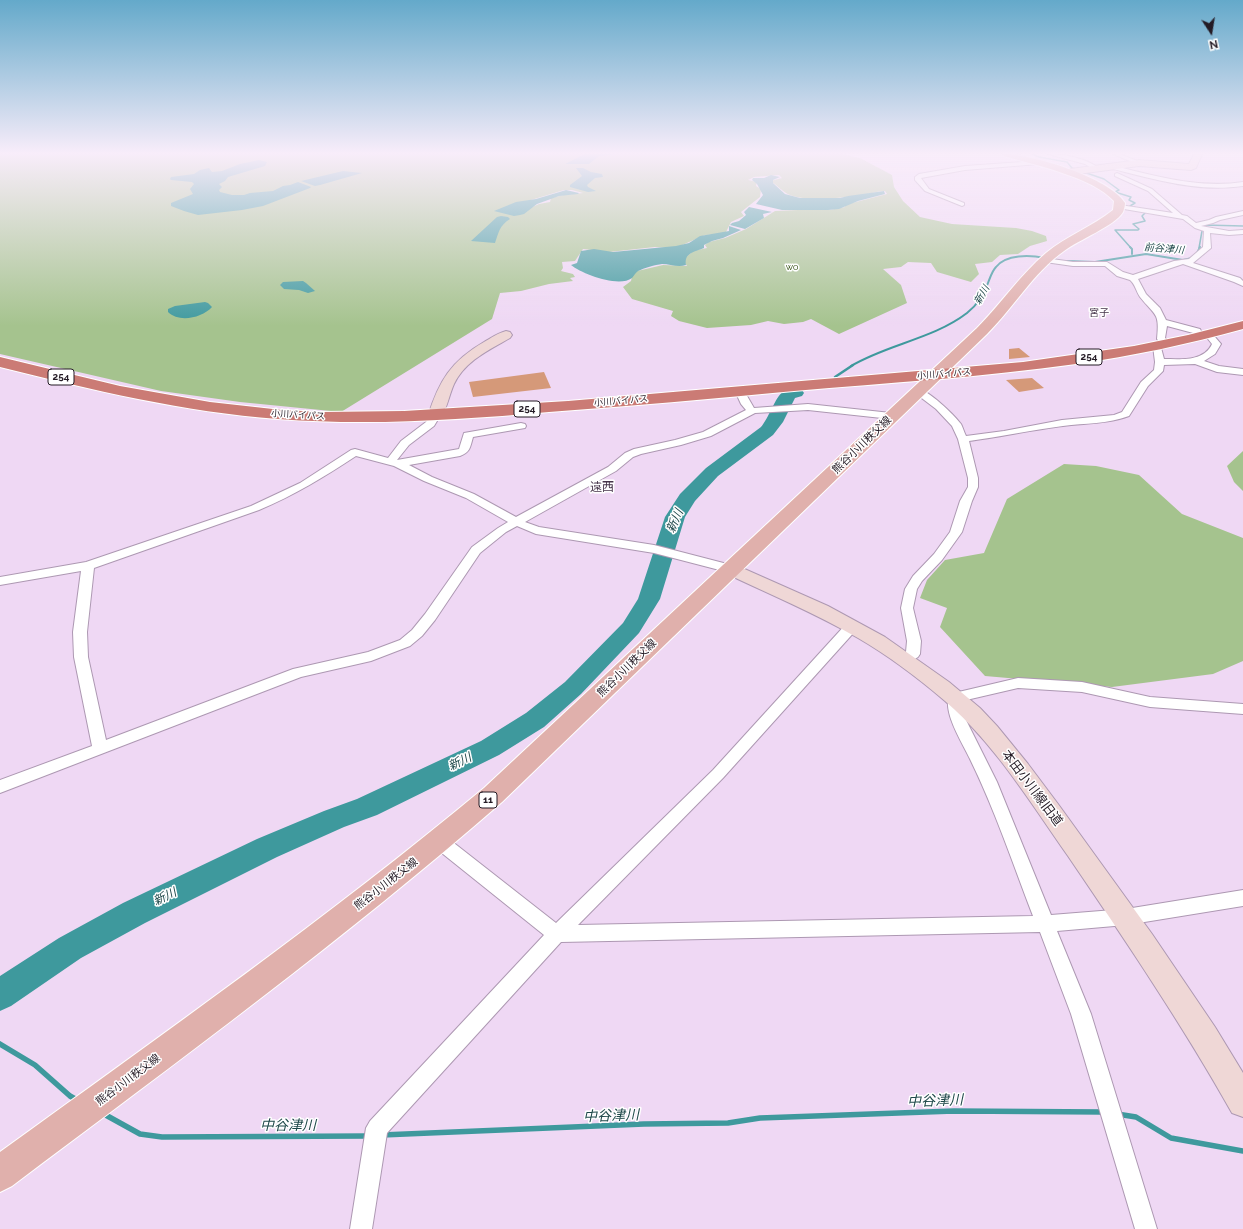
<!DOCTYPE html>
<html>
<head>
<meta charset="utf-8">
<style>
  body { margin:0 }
  #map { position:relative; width:1243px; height:1229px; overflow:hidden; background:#efd8f4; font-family:Raleway,sans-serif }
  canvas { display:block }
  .north { position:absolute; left:1191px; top:12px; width:40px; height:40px; -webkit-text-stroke:3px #fff; paint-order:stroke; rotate:168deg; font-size:11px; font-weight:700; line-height:16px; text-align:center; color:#241b25 }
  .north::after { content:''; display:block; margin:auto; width:14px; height:18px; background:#241b25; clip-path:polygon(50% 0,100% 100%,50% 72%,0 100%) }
</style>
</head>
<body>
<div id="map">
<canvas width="1243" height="1229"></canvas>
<div class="north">N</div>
</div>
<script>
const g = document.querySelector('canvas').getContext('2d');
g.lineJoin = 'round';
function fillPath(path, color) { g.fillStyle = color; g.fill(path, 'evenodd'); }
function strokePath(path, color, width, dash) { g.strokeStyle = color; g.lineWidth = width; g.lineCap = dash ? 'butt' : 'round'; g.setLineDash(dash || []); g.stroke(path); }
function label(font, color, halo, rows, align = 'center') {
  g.font = font + ' Raleway,"Noto Sans JP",sans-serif'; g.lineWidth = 3; g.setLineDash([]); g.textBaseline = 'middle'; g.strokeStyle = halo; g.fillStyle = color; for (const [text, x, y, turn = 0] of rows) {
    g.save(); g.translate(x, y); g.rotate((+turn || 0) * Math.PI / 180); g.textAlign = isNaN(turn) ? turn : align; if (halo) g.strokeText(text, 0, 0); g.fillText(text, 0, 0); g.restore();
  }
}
fillPath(new Path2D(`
  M 0,154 L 842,154 L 860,158 L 892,175 L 894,187 L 903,201 L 920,217 L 952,224 L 1016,228 L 1032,231 L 1046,236 L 1047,241 L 1030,246 L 1018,254 L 1000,255 L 992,262 L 975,264 L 979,274 L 971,282 L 937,272 L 931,263 L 908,262 L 901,267 L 883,269 L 901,285 L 907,303 L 839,334 L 811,319 L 803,322 L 784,324 L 768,321 L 751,325 L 707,328 L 679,321 L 671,316 L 673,311 L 632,299 L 623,287 L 631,281 L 633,272 L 663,265 L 687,266 L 683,260 L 693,251 L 707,248 L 705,245 L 709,242 L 725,238 L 746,229 L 775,211 L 820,209 L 829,210 L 845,207 L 844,205 L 887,194 L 885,191 C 877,191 870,194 861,195 C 843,198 808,202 790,195 C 782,192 778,185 770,181 L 782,178 L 779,175 L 754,177 L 748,180 L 757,182 L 756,186 L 761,189 L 760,197 L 741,212 L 744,216 L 731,222 L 725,234 L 705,235 L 680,246 L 669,248 L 655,247 L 609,252 L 583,249 L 575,261 L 562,262 L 563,268 L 561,271 L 573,274 L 575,277 L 570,278 L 573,281 L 549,284 L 521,291 L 500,293 L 492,319 L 341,412 L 240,402 L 161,391 L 0,354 ZM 564,190 L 572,190 L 583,193 L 563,195 L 551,198 L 550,202 L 539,204 L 528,209 L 531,200 Z
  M 1243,451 L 1243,491 L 1234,482 L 1227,466 Z
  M 1064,464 L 1096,466 L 1139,475 L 1182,514 L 1243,538 L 1243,661 L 1213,674 L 1112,687 L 985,676 L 940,627 L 947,608 L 920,598 L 927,580 L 945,560 L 984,553 L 1007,499 Z`), '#a5c38e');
fillPath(new Path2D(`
  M 585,154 L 616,154 L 599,156 L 589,164 L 565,164 Z
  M 259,160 L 267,162 L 265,166 L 228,177 L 225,181 L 219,184 L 222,187 L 219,190 L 220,192 L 232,195 L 244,195 L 250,193 L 273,191 L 283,186 L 290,185 L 298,182 L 311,187 L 310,188 L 263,206 L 242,210 L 198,215 L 184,211 L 171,206 L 171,203 L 193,194 L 190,189 L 194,184 L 192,182 L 171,180 L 170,179 L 171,177 L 194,174 L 200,170 L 209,168 L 212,172 L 222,171 L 240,164 Z
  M 576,168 L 583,168 L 591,172 L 602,174 L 603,177 L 595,178 L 587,185 L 588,187 L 596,191 L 588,192 L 570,187 L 570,185 L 582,176 Z
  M 343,171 L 362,173 L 320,185 L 315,186 L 301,181 Z
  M 771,175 L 780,177 L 773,180 L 773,183 L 785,194 L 800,198 L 840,198 L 848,196 L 884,191 L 885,194 L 858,201 L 839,209 L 828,210 L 782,210 L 756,204 L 763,195 L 757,184 L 752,180 L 753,178 L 764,178 Z
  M 566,190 L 579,193 L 578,194 L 559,196 L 537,204 L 524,214 L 520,215 L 514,216 L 494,211 L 516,202 L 536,199 Z
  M 749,207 L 772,212 L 763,214 L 764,218 L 745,229 L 730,225 L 732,223 L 739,221 L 746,215 L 744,212 Z
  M 501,216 L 508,217 L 510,219 C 499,226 499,232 495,243 L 471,241 L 497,217 Z
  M 729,226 L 741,230 L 723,238 L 712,241 L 704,245 L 704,248 C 694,252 684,253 686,265 C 678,268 670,264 662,264 C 655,265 644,268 638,271 C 635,273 634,276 632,278 C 619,288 582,274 571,265 L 577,263 L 581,251 L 594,249 L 613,252 L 676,246 L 689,243 L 700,236 L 729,231 Z
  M 303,281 L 306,283 L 315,291 L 308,293 L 299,290 L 284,289 L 280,285 L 283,282 Z
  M 205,302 L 208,303 L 212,307 C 202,318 179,323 168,312 L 168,309 L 175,306 Z`), '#3e999d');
strokePath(new Path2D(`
  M 1032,154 L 1039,157 L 1067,162 L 1072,168 L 1104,179 L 1119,190 L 1115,192 L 1131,197 L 1129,200 L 1135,203 L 1130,206 L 1147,211 L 1142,216 L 1145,221 L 1133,224 L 1139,229 L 1138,230 L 1115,230 L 1131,248
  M 1199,248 L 1202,231 L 1205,228 L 1204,225 L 1243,226`), '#3e999d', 1.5);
strokePath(new Path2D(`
  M 1130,247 L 1132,249 L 1132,254
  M 1066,261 L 1095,262 L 1146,254 L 1183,260 L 1192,258 L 1197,253 L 1200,247
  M 851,366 C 888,344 933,339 967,313 C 977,305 984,295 988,283 C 990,278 992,271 996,267 C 1006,254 1030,255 1045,258`), '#3e999d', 2);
strokePath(new Path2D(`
  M 835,377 L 853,365`), '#3e999d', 2.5);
strokePath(new Path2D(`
  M 0,1044 L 35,1065 L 70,1096 L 77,1100
  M 102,1113 L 140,1134 L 162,1137 L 368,1136
  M 1117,1114 L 1136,1117 L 1171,1138 L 1243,1151
  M 382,1135 L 644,1124 L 728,1123 L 760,1118 L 954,1111 L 1103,1112`), '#3e999d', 5.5);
fillPath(new Path2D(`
  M 796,388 L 802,390 L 804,393 L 802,396 L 795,398 L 783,422 L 773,435 L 718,476 L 695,501 L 685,517 L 660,599 L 639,633 L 581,694 L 544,727 L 499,755 L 377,815 L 344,827 L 277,857 L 145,923 L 81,958 L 11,1006 L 0,1011 L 0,976 L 59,938 L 123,903 L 257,839 L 324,811 L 357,799 L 481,741 L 526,713 L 565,682 L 623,623 L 638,599 L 665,517 L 680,494 L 706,468 L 761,427 C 769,418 775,397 783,392 C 786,390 792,389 796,388 Z`), '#3e999d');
fillPath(new Path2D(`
  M 1019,348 L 1030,357 L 1009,359 L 1009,349 Z
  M 544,372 L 551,388 L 473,397 L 469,382 Z
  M 1032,378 L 1044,388 L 1019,392 L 1006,380 Z`), '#d59979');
const street = new Path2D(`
  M 1048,154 C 1061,153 1089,159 1098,168 L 1093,169 L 1085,164 Z
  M 1113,154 L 1120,154 L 1142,163 L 1137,164 Z
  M 1037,161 L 1039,162 L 1039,164 L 965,170 L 921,178 L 929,189 L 964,203 L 964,205 L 962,206 L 925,191 L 915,180 L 915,177 L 919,174 L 965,166 Z
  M 1107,164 C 1152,175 1197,189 1243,182 L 1243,186 C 1196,193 1150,178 1105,167 L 1105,165 Z
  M 1117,173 L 1152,189 L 1182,215 L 1187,216 L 1196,223 L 1209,220 L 1216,217 L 1243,211 L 1243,215 L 1220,220 L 1213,223 L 1201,226 L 1229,231 L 1243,230 L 1243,234 L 1229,235 L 1210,233 L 1211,248 L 1193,263 L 1240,278 L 1243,281 L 1243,286 L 1234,282 L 1183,264 L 1138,279 L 1146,294 L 1160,308 L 1166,320 L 1200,329 L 1201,331 L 1197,334 L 1167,326 L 1165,338 L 1170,344 L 1169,346 L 1163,346 L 1157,339 C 1160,312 1155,316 1140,297 C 1136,291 1135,284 1130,280 L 1117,276 L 1105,266 L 1073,266 L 1045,262 L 1041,260 L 1045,258 L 1073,262 L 1107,262 L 1123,272 L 1133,275 L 1174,261 L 1189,259 L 1203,247 L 1204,231 L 1195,228 L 1183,219 L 1118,208 L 1117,207 L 1120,205 L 1173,213 L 1148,191 L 1115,176 L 1115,174 Z
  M 1212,336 L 1215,337 L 1221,344 L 1215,354 L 1204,361 L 1219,366 L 1243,369 L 1243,375 L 1217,372 L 1195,364 L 1164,365 L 1163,371 L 1148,386 L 1129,416 C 1108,424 1085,423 1063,426 C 1031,430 1000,437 969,441 L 978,478 L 978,487 L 972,501 L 962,532 L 942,560 L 922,581 L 917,589 L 913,608 L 921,641 L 920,654 L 918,657 L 910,662 L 905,664 L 900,662 L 898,659 L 900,656 L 906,652 L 907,641 L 901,608 L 905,589 L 913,576 L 934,554 L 950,532 L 960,501 L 968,487 L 968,478 L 958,439 L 952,426 L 936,409 L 915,393 L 913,391 L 915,389 C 925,386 954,415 961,424 C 963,428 964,432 966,436 L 1004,431 L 1062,420 L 1114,415 L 1122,412 L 1141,382 L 1154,370 L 1155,362 L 1153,346 L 1154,344 L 1160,344 L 1164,359 C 1180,359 1204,362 1212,344 L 1208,339 Z
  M 740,388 L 743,389 L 754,408 L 808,404 L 891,413 L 896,416 L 891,419 L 808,410 L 755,413 L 711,436 L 681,445 L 641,454 L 633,457 L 616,471 L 525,522 L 539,527 L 654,545 L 735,566 L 737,569 L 735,572 L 731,573 L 654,553 L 536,534 L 517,526 L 506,532 L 480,553 L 435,620 L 422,636 L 410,646 L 371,661 L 301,677 L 0,793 L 0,780 L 92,746 L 74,657 L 73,632 L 81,571 L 0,585 L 0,577 L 86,562 L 251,506 L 300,483 L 351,450 L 355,449 L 388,458 L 401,441 L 426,422 L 432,414 L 435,413 L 440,416 L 434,426 L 409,445 L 397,460 L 459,449 L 464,433 L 521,423 L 525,424 L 526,426 L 525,428 L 473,437 C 470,448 470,452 460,456 L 409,465 L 432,477 L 474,494 L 516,517 L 608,467 L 625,453 L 634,449 L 675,440 L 703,432 L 746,410 L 741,404 L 735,391 ZM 356,456 L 394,466 L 424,481 L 466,498 L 508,522 L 498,528 L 472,547 L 425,614 L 412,630 L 400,640 L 368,652 L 293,669 L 106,740 L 88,657 L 87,632 L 94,568 L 259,510 C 295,495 324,477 356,456 Z
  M 852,622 L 857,623 L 859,626 L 857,629 L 723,778 L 578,925 L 1033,916 C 1013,864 995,810 970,759 C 963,744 941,710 950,694 L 1018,678 L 1082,682 L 1150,697 L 1243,704 L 1243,714 L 1150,707 L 1082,692 L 1018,688 L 962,701 L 963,714 L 997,782 L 1051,915 L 1126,909 L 1243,890 L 1243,906 L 1126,925 L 1057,931 L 1091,1014 L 1157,1229 L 1135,1229 L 1071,1014 L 1040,932 L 561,942 L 387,1133 L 372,1229 L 350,1229 L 366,1128 L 370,1121 L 544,935 L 433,846 L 431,841 L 433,836 L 439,834 L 445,836 L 556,923 L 713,770 L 847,623 Z`);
const secondary = new Path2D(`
  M 1194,154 L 1202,154 L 1196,168 L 1191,170 L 1139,166 L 1070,175 L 1066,172 L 1070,169 L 1139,160 L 1189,164 Z
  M 506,331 L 510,332 L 512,335 L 510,338 C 489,350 465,361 454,384 C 449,395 447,409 440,419 L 435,420 L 430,419 L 428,416 C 439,381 451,361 484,342 C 491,338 498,333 506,331 Z
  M 731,563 L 828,606 L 885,637 L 949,682 L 980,708 L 997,726 L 1028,764 L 1058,804 L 1152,934 L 1215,1027 L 1243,1073 L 1243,1117 L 1232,1113 C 1182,1024 1125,940 1068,856 C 1030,802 995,744 945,701 C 918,678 889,656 858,638 C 815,613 769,594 725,573 L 722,569 L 725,565 Z`);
const primary = new Path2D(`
  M 1003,154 C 1032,154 1110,178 1125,203 C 1125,206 1124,209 1123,212 C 1115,226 1078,240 1064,251 C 1033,273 1014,307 987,334 L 502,802 C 345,939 178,1061 12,1186 L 0,1192 L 0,1152 C 163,1034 329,917 484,788 L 977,328 C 1001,304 1020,275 1046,253 C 1066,236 1092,227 1113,210 L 1114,201 C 1092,177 1035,165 1004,156 Z`);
const highway = new Path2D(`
  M 1243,321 L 1243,329 C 1188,344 1133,356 1076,364 C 983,377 888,383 794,391 C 712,399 631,406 549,412 C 459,420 368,426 278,419 C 184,412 92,390 0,367 L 0,357 L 120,386 L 210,402 L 282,410 L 323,412 L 404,411 L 568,401 L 1023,362 L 1134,346 L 1188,335 Z`);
strokePath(street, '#ad98b2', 2);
strokePath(secondary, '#ad98b2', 2);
strokePath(primary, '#fff', 2);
strokePath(highway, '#fff', 2);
fillPath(street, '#fff');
fillPath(secondary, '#efd7d6');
fillPath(primary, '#e0b0ac');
fillPath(highway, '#cb7b75');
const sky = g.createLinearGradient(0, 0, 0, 326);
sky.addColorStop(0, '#64a9ca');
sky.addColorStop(0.47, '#f8edfa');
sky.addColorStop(1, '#f8edfa00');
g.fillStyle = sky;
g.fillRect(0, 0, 1243, 326);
label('9px', '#294608', '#fff', [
  ["wo",792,267]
]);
label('9px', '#241b25', '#fff', [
  ["小川バイパス",944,374,-5],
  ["小川バイパス",621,401,-5],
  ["小川バイパス",298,415,3]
]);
label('italic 10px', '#1f484a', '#fff', [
  ["前谷津川",1164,249,5],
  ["新川",982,295,-60]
]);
label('10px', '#46344a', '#fff', [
  ["宮子",1099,313]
]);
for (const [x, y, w] of [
  [1089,357,26],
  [61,377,26],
  [527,409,26],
  [488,800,18]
]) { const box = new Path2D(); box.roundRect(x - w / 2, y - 8, w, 16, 3); g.fillStyle = '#fff'; g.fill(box); strokePath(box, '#241b25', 1); }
label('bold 10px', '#241b25', null, [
  ["254",1089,357],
  ["254",61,377],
  ["254",527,409],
  ["11",488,800]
]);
label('11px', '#241b25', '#fff', [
  ["熊谷小川秩父線",862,445,-44],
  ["熊谷小川秩父線",627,668,-44],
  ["熊谷小川秩父線",386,884,-38],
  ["熊谷小川秩父線",128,1080,-37]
]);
label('12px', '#46344a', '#fff', [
  ["遠西",602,487]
]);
label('italic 12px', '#1f484a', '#fff', [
  ["新川",675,521,-66],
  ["新川",460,762,-26],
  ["新川",165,897,-26]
]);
label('13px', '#241b25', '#fff', [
  ["本田小川線旧道",1032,788,53]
]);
label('italic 14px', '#1f484a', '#fff', [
  ["中谷津川",935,1101,-2],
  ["中谷津川",611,1116,-2],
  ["中谷津川",288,1126]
]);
</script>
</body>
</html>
